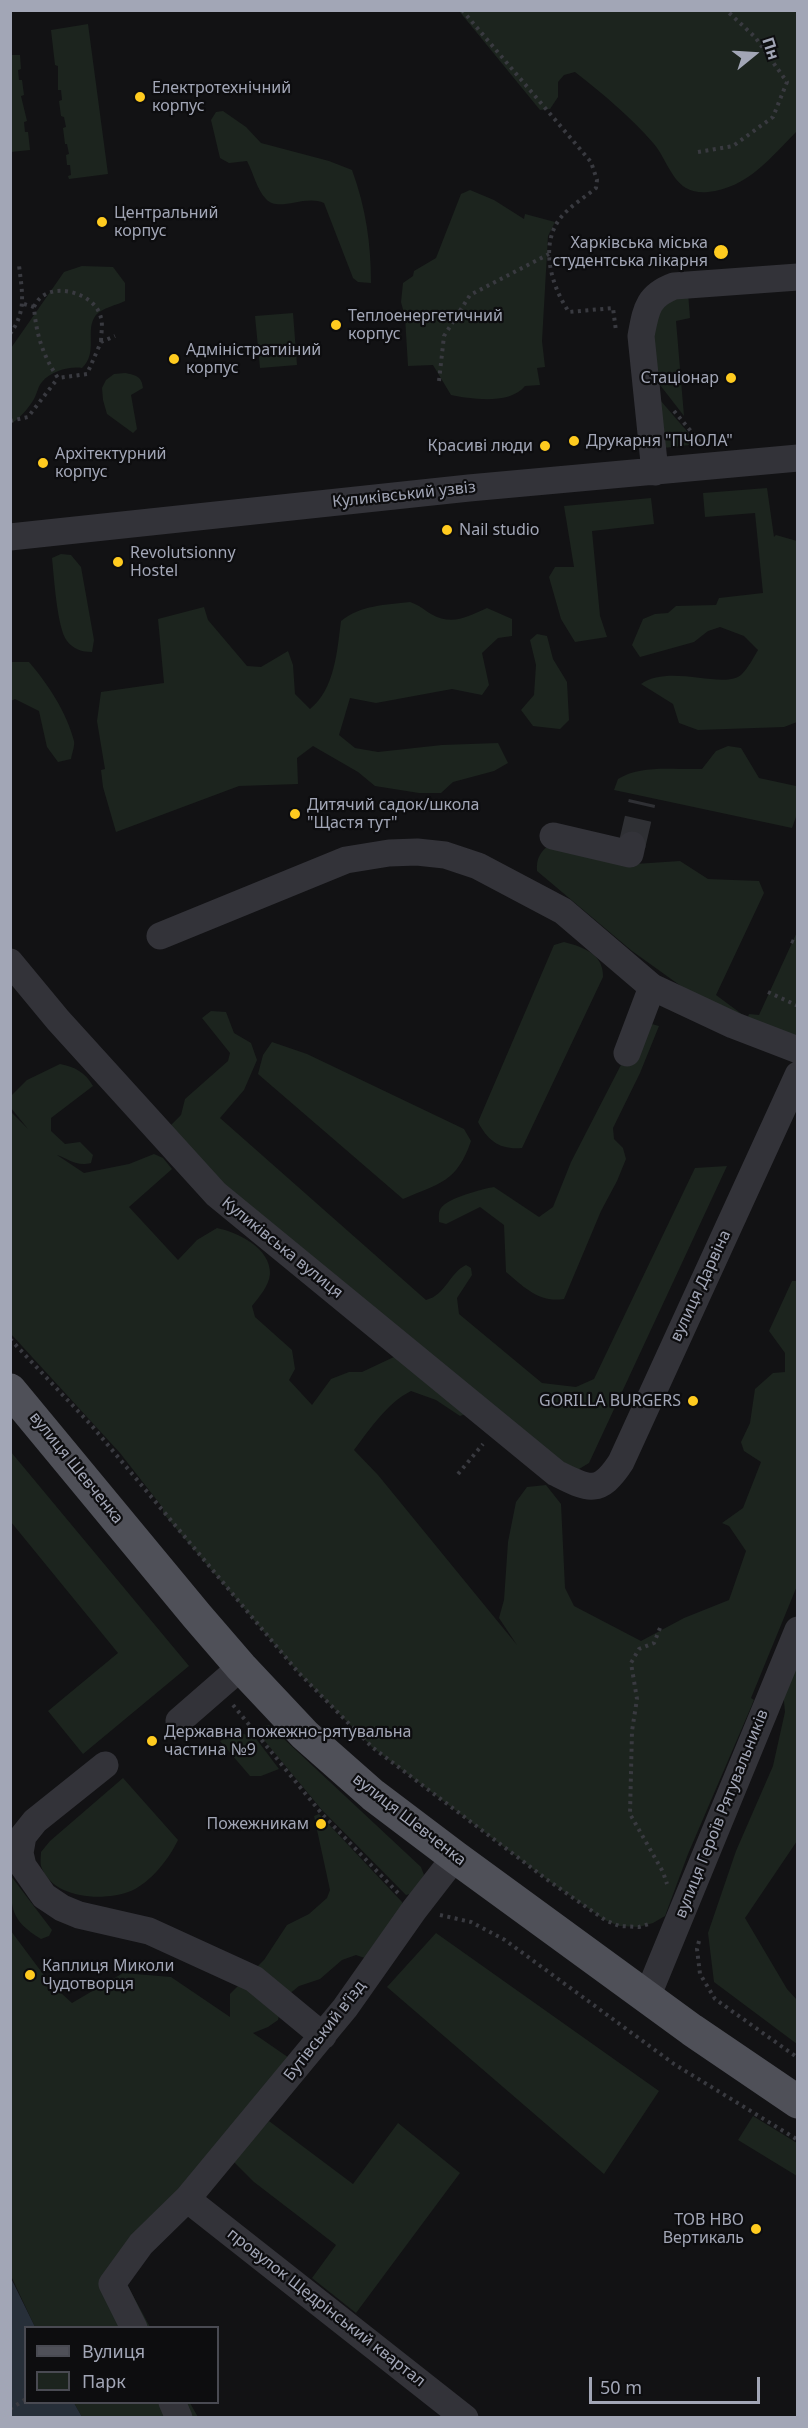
<!DOCTYPE html>
<html>
<head>
<meta charset="utf-8">
<style>
  body { margin:0 }
  #map { position:relative; width:808px; height:2428px; overflow:hidden; background:#121214; font-family:"Noto Sans",sans-serif }
  canvas { display:block }
  .frame { position:absolute; inset:0; border:12px solid #a2a6b6; pointer-events:none }
  .legend { position:absolute; left:24px; top:2326px; width:195px; height:78px; box-sizing:border-box; background:#0d0d0f; border:2px solid #494a52; margin:0; padding:8px 10px; list-style:none; font-size:18px; color:#a2a6b6 }
  .legend li { display:flex; align-items:center; gap:12px; height:30px }
  .legend b { width:30px; border:2px solid #494a52 }
  .north { position:absolute; left:724px; top:24px; width:60px; height:60px; -webkit-text-stroke:4px #0d0d0f; paint-order:stroke; rotate:72deg; font-size:16px; font-weight:700; line-height:24px; text-align:center; color:#a2a6b6 }
  .north::after { content:''; display:block; margin:auto; width:21px; height:27px; background:#a2a6b6; clip-path:polygon(50% 0,100% 100%,50% 72%,0 100%) }
  .scale { position:absolute; left:589px; top:2377px; width:171px; height:27px; box-sizing:border-box; border:3px solid #a2a6b6; border-top:0; padding-left:8px; font-size:18px; line-height:21px; white-space:nowrap; color:#a2a6b6; -webkit-text-stroke:4px #0d0d0f; paint-order:stroke }
</style>
</head>
<body>
<div id="map">
<canvas width="808" height="2428"></canvas>
<div class="frame"></div>
<ul class="legend">
<li><b style="height:8px;background:#4f5058"></b>Вулиця</li>
<li><b style="height:16px;background:#1c241e"></b>Парк</li>
</ul>
<div class="north">Пн</div>
<div class="scale">50 m</div>
</div>
<script>
const g = document.querySelector('canvas').getContext('2d');
g.lineJoin = 'round';
function fillPath(path, color) { g.fillStyle = color; g.fill(path, 'evenodd'); }
function strokePath(path, color, width, dash) { g.strokeStyle = color; g.lineWidth = width; g.lineCap = dash ? 'butt' : 'round'; g.setLineDash(dash || []); g.stroke(path); }
function label(font, color, halo, rows, align = 'center') {
  g.font = font + ' "Noto Sans",sans-serif'; g.lineWidth = 4.5; g.setLineDash([]); g.textBaseline = 'middle'; g.strokeStyle = halo; g.fillStyle = color; for (const [text, x, y, turn = 0] of rows) {
    g.save(); g.translate(x, y); g.rotate((+turn || 0) * Math.PI / 180); g.textAlign = isNaN(turn) ? turn : align; if (halo) g.strokeText(text, 0, 0); g.fillText(text, 0, 0); g.restore();
  }
}
fillPath(new Path2D(`
  M 459,11 L 797,11 L 797,131 C 771,157 748,188 708,192 C 701,193 693,192 686,188 C 671,179 665,157 654,144 C 631,117 603,94 575,72 L 564,75 L 558,82 L 558,97 L 550,109 L 540,110 Z
  M 88,24 L 108,174 L 69,179 L 68,176 L 71,175 L 70,165 L 67,165 L 66,155 L 69,154 L 67,144 L 65,144 L 63,128 L 66,127 L 64,117 L 61,116 L 59,101 L 62,100 L 61,90 L 58,90 L 58,66 L 55,65 L 51,30 Z
  M 11,55 L 20,55 L 21,69 L 18,70 L 19,80 L 22,80 L 24,95 L 21,96 L 27,121 L 24,122 L 25,132 L 28,132 L 30,150 L 11,152 Z
  M 223,111 L 246,127 L 261,143 L 329,161 L 352,170 C 366,208 371,244 371,283 L 358,282 L 353,278 L 324,203 C 304,194 279,213 266,199 C 257,190 253,172 247,161 L 229,163 L 220,158 L 211,120 L 216,112 Z
  M 470,190 L 494,200 L 524,219 L 525,214 L 555,222 L 548,236 L 542,341 L 545,367 L 537,368 L 540,385 L 525,386 C 510,405 471,399 451,395 L 433,365 L 408,366 L 405,317 L 401,302 L 403,283 L 413,276 L 414,271 L 436,258 L 461,194 Z
  M 82,266 L 113,267 L 125,283 L 125,301 C 117,305 102,308 96,315 C 84,330 99,352 82,368 C 70,366 51,371 42,382 C 38,386 37,394 34,399 C 28,409 20,418 11,424 L 11,348 L 64,272 Z
  M 688,292 L 690,318 L 676,321 L 684,416 L 650,372 L 652,304 Z
  M 293,313 L 297,365 L 260,368 L 255,316 Z
  M 125,373 C 135,375 142,376 143,388 L 131,395 L 137,429 L 133,433 L 107,414 L 103,400 L 102,388 L 106,380 L 114,374 Z
  M 648,386 L 698,444 L 655,449 Z
  M 767,488 L 774,537 L 776,535 L 797,541 L 797,722 L 784,727 L 698,730 L 679,723 L 673,704 L 641,684 C 671,663 725,691 742,674 C 748,668 754,657 758,650 L 744,636 L 720,627 L 708,631 L 694,642 L 640,657 L 632,645 L 643,619 L 655,614 L 668,613 L 676,606 L 716,605 L 719,598 L 763,593 L 755,513 L 705,517 L 703,493 Z
  M 651,498 L 654,524 L 592,531 L 600,616 L 607,637 L 575,642 L 561,619 L 549,577 L 555,567 L 574,567 L 564,506 Z
  M 61,554 L 71,555 L 81,567 L 94,640 L 92,652 C 82,652 73,649 67,641 C 57,628 54,576 52,558 Z
  M 410,602 C 419,605 423,609 431,614 C 452,626 467,617 487,608 L 512,619 L 512,636 L 498,638 L 482,653 L 489,685 L 482,695 L 452,689 L 376,703 L 350,698 L 339,735 L 355,748 L 378,752 L 442,745 L 498,743 L 508,763 L 494,771 L 453,782 L 441,793 L 419,793 L 375,786 L 358,772 L 313,746 L 297,758 L 298,784 L 239,786 L 116,832 L 103,787 L 101,770 L 105,769 L 97,721 L 101,692 L 164,683 L 158,619 L 204,607 L 208,620 L 247,666 L 261,667 L 288,651 L 293,665 L 295,694 L 310,709 C 335,689 337,651 341,621 C 361,605 385,605 410,602 Z
  M 537,634 L 547,636 L 553,659 L 567,682 L 569,720 L 560,729 L 533,726 L 521,710 L 534,695 L 536,665 L 530,640 Z
  M 11,662 L 29,662 C 48,684 67,713 74,741 C 75,746 72,753 71,759 L 58,762 L 47,747 L 39,711 L 15,699 L 11,701 Z
  M 728,746 L 741,748 L 759,778 L 796,786 L 797,814 L 792,828 L 614,790 L 618,779 C 641,764 675,770 702,769 L 716,751 Z
  M 549,845 L 635,864 L 680,861 L 708,879 L 759,881 L 764,893 L 716,995 L 747,1018 L 692,994 L 632,951 L 537,871 C 536,859 540,852 549,845 Z
  M 797,932 L 797,1041 L 744,1027 L 749,1014 L 759,1015 Z
  M 564,942 C 583,947 604,954 603,977 L 522,1148 C 500,1150 488,1141 478,1122 L 554,945 Z
  M 211,1011 L 226,1012 L 234,1033 L 251,1043 L 257,1060 L 244,1090 L 220,1118 L 426,1300 C 446,1295 449,1273 466,1265 L 471,1268 L 472,1275 L 457,1298 L 459,1314 L 542,1383 L 576,1387 L 594,1379 L 695,1168 L 727,1166 L 589,1463 L 579,1469 L 567,1472 L 226,1187 L 170,1126 L 181,1115 L 185,1099 L 228,1061 L 230,1053 L 202,1018 Z
  M 648,1023 L 659,1026 L 640,1073 L 613,1128 L 614,1139 L 623,1148 L 626,1159 L 617,1181 L 601,1211 L 564,1299 C 539,1303 524,1287 506,1272 L 504,1225 L 480,1207 L 446,1224 L 439,1222 C 439,1217 438,1212 441,1208 C 448,1198 482,1189 494,1187 L 539,1217 L 553,1207 L 571,1162 L 642,1024 Z
  M 272,1042 L 307,1054 L 464,1129 L 471,1141 C 457,1182 440,1183 403,1199 L 258,1074 L 263,1055 Z
  M 60,1064 C 75,1067 85,1072 93,1086 L 51,1118 L 51,1131 L 65,1144 L 80,1142 L 93,1155 L 91,1163 C 76,1167 69,1159 57,1155 L 84,1173 L 129,1164 L 154,1154 L 163,1158 L 172,1169 L 129,1207 L 178,1260 L 197,1240 L 217,1228 C 237,1232 271,1248 270,1274 C 269,1286 259,1297 252,1306 L 255,1317 L 292,1350 L 295,1369 L 289,1380 L 312,1405 L 331,1379 L 349,1372 L 362,1372 L 396,1356 L 471,1412 L 460,1416 L 436,1400 L 411,1391 C 387,1403 370,1429 354,1450 L 378,1475 L 517,1645 L 499,1618 L 504,1600 L 508,1542 L 516,1502 L 527,1487 L 546,1485 L 561,1504 L 565,1588 L 574,1606 L 641,1641 L 684,1618 L 729,1600 L 746,1551 L 729,1526 L 722,1523 L 743,1508 L 761,1462 L 744,1451 L 741,1442 L 750,1423 L 755,1389 L 773,1373 L 785,1372 L 785,1353 L 769,1331 L 792,1281 L 797,1281 L 797,1586 L 751,1698 L 754,1700 L 688,1854 L 665,1916 L 653,1923 L 639,1927 L 619,1926 L 605,1920 L 549,1881 L 372,1747 L 298,1672 L 163,1513 L 163,1508 L 120,1453 L 11,1334 L 10,1111 L 28,1129 L 11,1108 L 11,1096 L 27,1080 Z
  M 11,1452 L 189,1666 L 83,1754 L 48,1711 L 118,1653 L 11,1522 Z
  M 797,1630 L 797,1841 L 745,1918 L 787,1989 L 797,2000 L 797,2044 L 714,1982 L 708,1933 L 736,1851 L 773,1766 L 785,1712 L 781,1670 Z
  M 269,1725 L 421,1867 L 424,1875 L 414,1893 L 406,1895 L 322,1810 L 259,1734 L 263,1726 Z
  M 238,1733 L 254,1736 L 279,1769 L 261,1776 L 250,1776 L 220,1741 Z
  M 123,1778 L 178,1840 C 169,1859 151,1882 131,1891 C 103,1902 52,1899 41,1866 C 40,1862 41,1856 41,1852 L 50,1841 Z
  M 319,1814 L 402,1902 L 407,1913 L 371,1960 L 356,1955 L 342,1960 L 320,1979 L 299,1986 L 283,1999 L 278,2020 L 268,2027 L 253,2033 L 292,2060 L 117,2266 L 150,2327 L 35,2327 L 11,2276 L 11,1931 L 49,1982 L 72,2003 L 123,1973 L 171,1977 L 230,2017 L 230,1994 L 264,1960 L 287,1925 L 309,1914 L 327,1898 L 330,1890 L 314,1816 Z
  M 11,1876 L 52,1930 L 49,1936 L 41,1939 C 10,1920 11,1908 11,1876 Z
  M 436,1933 L 659,2091 L 604,2174 L 387,1987 Z
  M 753,2116 L 797,2143 L 797,2176 L 738,2140 Z
  M 269,2121 L 353,2184 L 398,2123 L 460,2173 L 356,2313 L 312,2278 L 336,2245 L 254,2182 L 232,2160 Z
  M 74,2403 L 190,2403 L 198,2417 L 82,2417 Z`), '#1c241e');
fillPath(new Path2D(`
  M 10,2276 L 35,2327 L 26,2328 L 26,2402 L 74,2403 L 82,2417 L 11,2417 Z`), '#272f39');
strokePath(new Path2D(`
  M 632,845 L 642,802`), '#2f3034', 27, [27, 14]);
strokePath(new Path2D(`
  M 462,10 L 591,162 L 597,180 L 596,188 C 585,197 572,205 563,215 C 538,242 551,286 569,312 L 613,308 L 616,331
  M 698,152 L 733,146 L 773,117 L 787,82 L 755,37 L 726,10
  M 24,304 L 34,307 C 36,334 43,356 58,378 L 87,374 L 101,342 L 115,336
  M 34,307 C 46,278 96,292 101,318 C 103,325 101,334 101,342
  M 10,334 C 27,311 22,292 19,265
  M 439,381 L 444,336 L 470,295 L 549,254
  M 674,411 L 700,442
  M 10,421 L 28,417 L 58,378
  M 791,941 L 798,944
  M 768,992 L 798,1006
  M 10,1339 L 92,1426 L 298,1672 L 372,1747 L 549,1881 L 605,1920 L 619,1926 L 639,1927 L 652,1923
  M 458,1474 L 483,1444
  M 660,1628 L 654,1643 L 639,1649 L 631,1663 L 637,1699 L 632,1731 L 630,1814 L 663,1872 L 667,1884
  M 233,1705 L 322,1814 L 398,1893
  M 440,1915 L 471,1922 L 505,1940 L 674,2064 L 798,2140
  M 699,1941 L 697,1949 L 700,1974 L 715,1999 L 798,2058
  M 10,2409 L 26,2399`), '#393a40', 4, [3, 4.5]);
strokePath(new Path2D(`
  M 655,472 L 641,336 C 646,310 647,296 674,286 L 798,277
  M 10,537 L 469,488 L 798,458
  M 553,836 L 630,854 L 632,845
  M 160,936 L 346,860 L 389,853 L 417,852 L 445,855 L 478,866 L 563,911 L 652,987 L 733,1025 L 798,1050
  M 10,962 L 58,1020 L 216,1194 L 556,1473 C 588,1489 599,1496 621,1462 L 798,1075
  M 627,1053 L 652,987
  M 179,1721 L 241,1667
  M 105,1765 L 35,1821 L 23,1836 L 20,1853 L 23,1866 L 44,1896 L 62,1908 L 79,1915 L 149,1931 L 254,1979 L 323,2036
  M 647,1997 L 798,1630
  M 187,2199 L 465,2418
  M 134,2328 L 112,2284 L 141,2244 L 187,2199 L 345,2008 L 414,1910 L 455,1857
  M 172,2402 L 179,2418`), '#333339', 27);
strokePath(new Path2D(`
  M 10,1390 L 197,1616 L 241,1667 L 305,1735 L 373,1795 L 455,1857 L 692,2030 L 798,2102`), '#4f5058', 33);
for (const [x, y, r, color] of [
  [140,97,6,"#ffcb1f"],
  [102,222,6,"#ffcb1f"],
  [721,252,8,"#ffcb1f"],
  [336,325,6,"#ffcb1f"],
  [174,359,6,"#ffcb1f"],
  [731,378,6,"#ffcb1f"],
  [574,441,6,"#ffcb1f"],
  [545,446,6,"#ffcb1f"],
  [43,463,6,"#ffcb1f"],
  [447,530,6,"#ffcb1f"],
  [118,562,6,"#ffcb1f"],
  [295,814,6,"#ffcb1f"],
  [693,1401,6,"#ffcb1f"],
  [152,1741,6,"#ffcb1f"],
  [321,1824,6,"#ffcb1f"],
  [30,1975,6,"#ffcb1f"],
  [756,2229,6,"#ffcb1f"]
]) { const dot = new Path2D(); dot.arc(x, y, r, 0, 2 * Math.PI); g.fillStyle = color; g.fill(dot); strokePath(dot, '#0d0d0f', 2); }
label('16px', '#a2a6b6', '#0d0d0f', [
  ["Електротехнічний",152,88],
  ["корпус",152,106],
  ["Центральний",114,213],
  ["корпус",114,231],
  ["Харківська міська",708,243,"right"],
  ["студентська лікарня",708,261,"right"],
  ["Теплоенергетичний",348,316],
  ["корпус",348,334],
  ["Адміністратиіний",186,350],
  ["корпус",186,368],
  ["Стаціонар",719,378,"right"],
  ["Друкарня \"ПЧОЛА\"",586,441],
  ["Красиві люди",533,446,"right"],
  ["Архітектурний",55,454],
  ["корпус",55,472],
  ["Nail studio",459,530],
  ["Revolutsionny",130,553],
  ["Hostel",130,571],
  ["Дитячий садок/школа",307,805],
  ["\"Щастя тут\"",307,823],
  ["GORILLA BURGERS",681,1401,"right"],
  ["Державна пожежно-рятувальна",164,1732],
  ["частина №9",164,1750],
  ["Пожежникам",309,1824,"right"],
  ["Каплиця Миколи",42,1966],
  ["Чудотворця",42,1984],
  ["ТОВ НВО",744,2220,"right"],
  ["Вертикаль",744,2238,"right"]
], 'left');
label('16px', '#a2a6b6', '#0d0d0f', [
  ["Куликівський узвіз",404,495,-6],
  ["Куликівська вулиця",282,1248,39],
  ["вулиця Дарвіна",701,1286,-65],
  ["вулиця Шевченка",76,1468,51],
  ["вулиця Героїв Рятувальників",722,1814,-68],
  ["вулиця Шевченка",409,1820,38],
  ["Бутівський в’їзд",325,2031,-52],
  ["провулок Щедрінський квартал",326,2308,38]
]);
</script>
</body>
</html>
